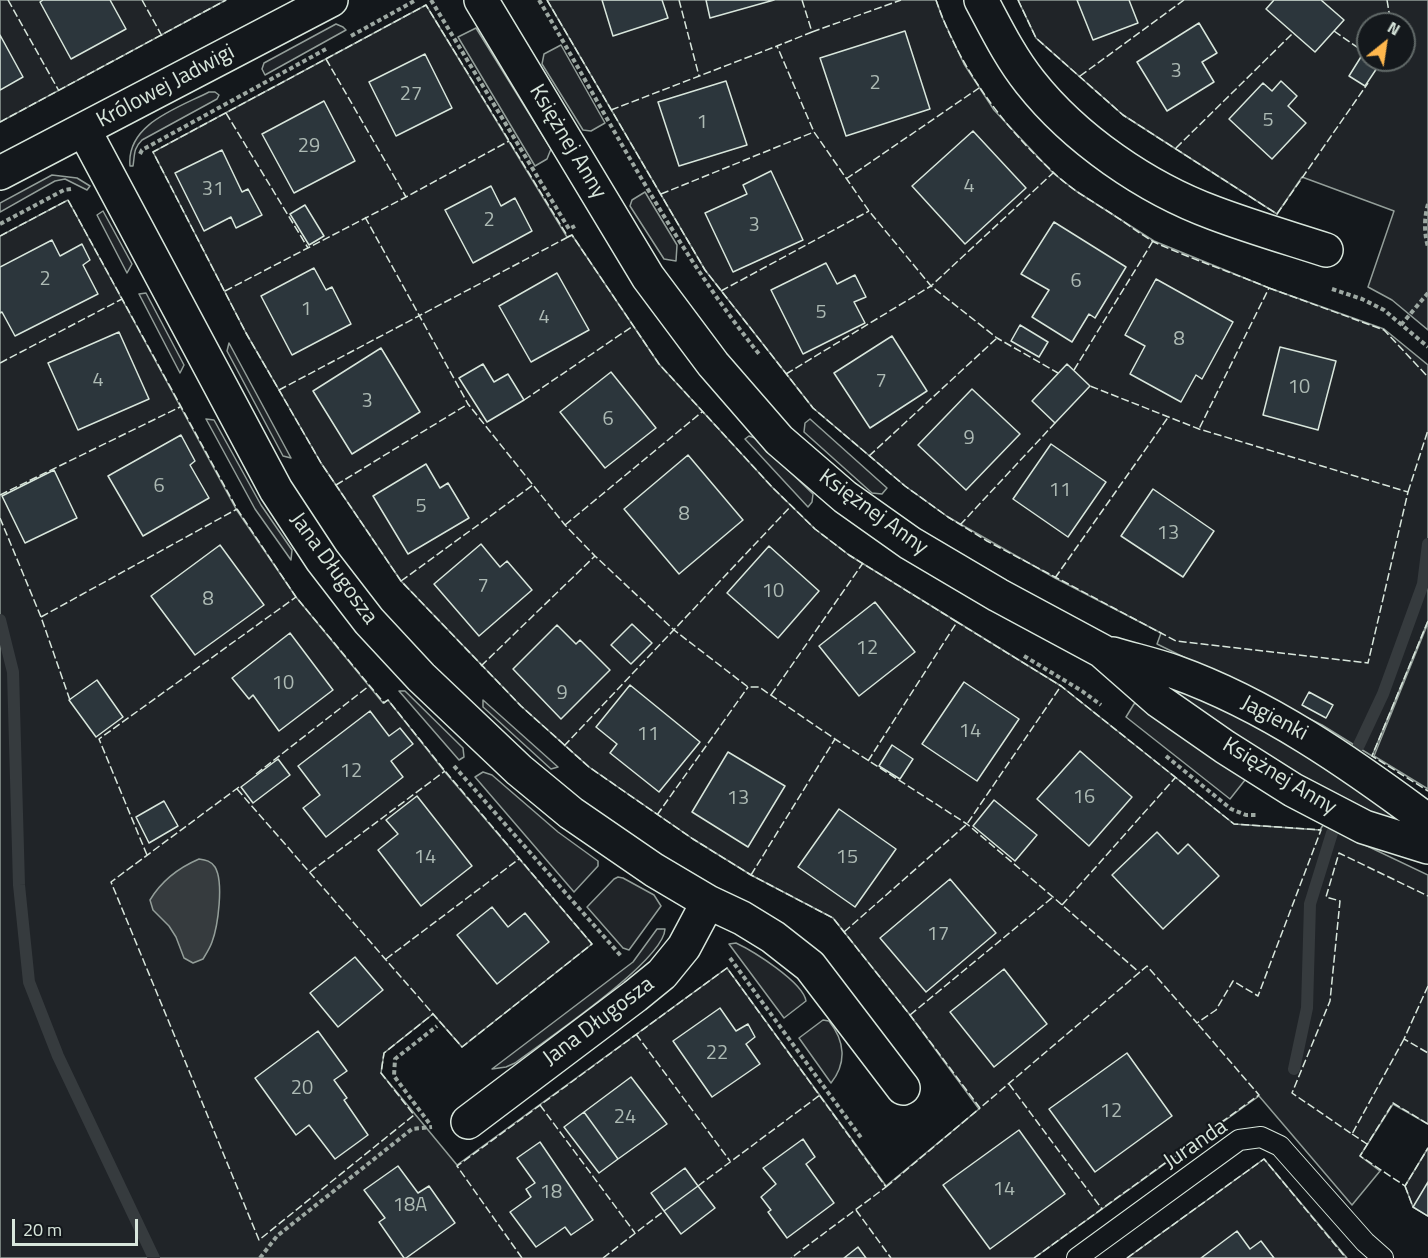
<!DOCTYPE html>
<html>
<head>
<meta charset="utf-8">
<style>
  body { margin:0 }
  #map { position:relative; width:1428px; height:1258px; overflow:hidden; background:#14181c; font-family:"Titillium Web",sans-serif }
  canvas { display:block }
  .north { position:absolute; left:1356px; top:12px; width:60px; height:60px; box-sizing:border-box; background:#14181c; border:2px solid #626a69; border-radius:50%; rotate:30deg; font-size:16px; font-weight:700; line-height:24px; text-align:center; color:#d8e6dc }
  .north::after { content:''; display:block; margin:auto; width:21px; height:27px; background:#ffb74d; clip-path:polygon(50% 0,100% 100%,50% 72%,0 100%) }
  .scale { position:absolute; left:12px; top:1219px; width:126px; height:27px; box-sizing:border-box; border:3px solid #d8e6dc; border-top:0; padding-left:8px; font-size:18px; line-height:21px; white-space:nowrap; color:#d8e6dc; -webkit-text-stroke:4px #14181c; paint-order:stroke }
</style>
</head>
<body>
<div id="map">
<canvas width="1428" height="1258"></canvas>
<div class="north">N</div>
<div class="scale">20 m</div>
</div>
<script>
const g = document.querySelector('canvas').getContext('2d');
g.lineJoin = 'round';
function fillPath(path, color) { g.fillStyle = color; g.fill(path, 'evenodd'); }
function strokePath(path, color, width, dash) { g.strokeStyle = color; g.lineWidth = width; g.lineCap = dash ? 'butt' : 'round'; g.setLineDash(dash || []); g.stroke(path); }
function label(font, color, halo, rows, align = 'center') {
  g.font = font + ' "Titillium Web",sans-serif'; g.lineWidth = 4.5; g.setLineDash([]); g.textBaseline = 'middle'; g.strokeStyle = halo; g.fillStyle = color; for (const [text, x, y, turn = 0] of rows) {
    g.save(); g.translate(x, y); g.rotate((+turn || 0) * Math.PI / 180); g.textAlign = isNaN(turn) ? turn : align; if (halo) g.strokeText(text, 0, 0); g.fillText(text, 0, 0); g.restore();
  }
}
const green = new Path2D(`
  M 0,0 L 226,0 L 0,122 Z
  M 547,0 L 936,0 L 942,17 L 964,64 L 994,110 L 1053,173 L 1076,191 L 1154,241 L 1269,288 L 1384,329 L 1428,365 L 1428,621 L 1372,756 L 1322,725 L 1157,644 L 1161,633 L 1055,578 L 948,517 L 905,486 L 813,408 L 705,270 Z
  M 1018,0 L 1428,0 L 1428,330 L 1392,300 L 1368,287 L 1394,211 L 1302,177 L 1277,214 L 1123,115 L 1036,38 ZM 1368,24 L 1404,24 L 1404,60 L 1368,60 Z
  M 426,5 L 567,237 L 572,235 L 659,364 L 772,487 L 815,529 L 849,555 L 1061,686 L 1234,824 L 1320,830 L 1323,825 L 1428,875 L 1428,1124 L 1393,1104 L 1360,1156 L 1380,1171 L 1352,1205 L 1259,1096 L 1034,1258 L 0,1258 L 0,236 L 68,200 L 236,509 L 296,597 L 383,703 L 388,700 L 445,772 L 592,944 L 462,1047 L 433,1014 L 384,1053 L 381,1073 L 457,1165 L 727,968 L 886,1186 L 979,1109 L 910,1015 L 833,918 L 751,875 L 693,839 L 589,767 L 521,706 L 401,581 L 321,463 L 279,390 L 246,333 L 153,152 Z
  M 336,24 L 343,27 L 346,30 L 265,75 L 262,69 L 264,63 Z
  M 476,28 L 551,149 L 547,159 L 535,166 L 458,37 Z
  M 561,45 L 605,123 L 591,131 L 583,130 L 542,64 L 544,54 Z
  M 209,92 L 215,92 L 219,95 L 217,99 L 142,140 C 133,149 135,154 133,166 L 130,166 C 126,124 178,108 209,92 Z
  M 52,175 L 77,178 L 90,186 L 87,190 L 65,179 L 55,181 L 0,212 L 0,203 Z
  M 645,192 L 677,245 L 676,261 L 664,259 L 630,206 L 632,200 Z
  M 103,211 L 132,264 L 127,273 L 97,215 Z
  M 146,293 L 184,365 L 180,373 L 139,294 Z
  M 229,343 L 291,458 L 283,456 L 227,351 Z
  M 206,419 L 214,420 L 261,505 L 292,550 L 291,560 L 255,509 Z
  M 810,419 L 887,488 L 882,494 L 872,493 L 804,432 L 805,423 Z
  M 749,436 L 755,438 L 813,494 L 812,502 L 808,507 L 745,439 Z
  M 1428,623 L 1428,789 L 1374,756 Z
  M 1162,680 L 1256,724 L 1400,812 L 1393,824 L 1291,774 L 1158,687 Z
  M 399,691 L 405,691 L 463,748 L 464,757 L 459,760 Z
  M 483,700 L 558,767 L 551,769 L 483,707 Z
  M 1143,701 L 1246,770 L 1245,780 L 1230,799 L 1126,717 L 1134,704 Z
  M 483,772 L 492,775 L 558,832 L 598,861 L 598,866 L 574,892 L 475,777 Z
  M 618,877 L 623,878 L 654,895 L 661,906 L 629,950 L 623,948 L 587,907 L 614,879 Z
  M 657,929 L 665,929 C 664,961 544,1041 515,1063 L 506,1067 L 492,1069 L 633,962 Z
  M 736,943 C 753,951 803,982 806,1001 L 784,1018 L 729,944 Z
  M 823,1020 L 829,1021 C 845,1041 847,1063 831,1083 L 799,1038 Z
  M 1428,1148 L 1428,1216 L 1413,1207 L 1405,1186 Z
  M 1264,1159 L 1347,1258 L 1127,1258 Z`);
fillPath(green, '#202428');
strokePath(green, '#939e99', 1.5);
const water = new Path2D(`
  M 199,859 C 206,860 211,861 215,867 C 224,882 218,926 212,942 C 210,948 206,954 203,959 L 193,963 L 184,958 L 176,937 L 169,926 L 153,910 L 150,900 C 162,880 178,868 199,859 Z`);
fillPath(water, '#363b3e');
strokePath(water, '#939e99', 1.5);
strokePath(new Path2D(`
  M 0,620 L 13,672 L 19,885 L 29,982 L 58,1056 L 154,1258
  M 1359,745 L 1383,694 L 1423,584 L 1428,544
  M 1294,1069 L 1307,1008 L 1310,904 L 1332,833`), '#363b3e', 12);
const building = new Path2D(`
  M 43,0 L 110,0 L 126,29 L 71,59 L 40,2 Z
  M 602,0 L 662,0 L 668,18 L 613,36 Z
  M 706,0 L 774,0 L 710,18 Z
  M 1077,0 L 1129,0 L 1138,23 L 1093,40 Z
  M 1274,0 L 1321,0 L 1344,20 L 1315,52 L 1266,9 Z
  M 1199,23 L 1217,53 L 1202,62 L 1214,82 L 1167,111 L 1137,62 Z
  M 905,31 L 930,109 L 846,136 L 820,58 Z
  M 0,35 L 23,77 L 0,90 Z
  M 1364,52 L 1368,54 L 1368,60 L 1381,62 L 1365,86 L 1349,76 Z
  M 425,54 L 452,108 L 396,136 L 369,82 Z
  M 726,81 L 747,145 L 679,166 L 658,102 Z
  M 1281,81 L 1297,96 L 1288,106 L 1306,123 L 1272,159 L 1229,119 L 1263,83 L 1272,91 Z
  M 324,101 L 355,161 L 294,193 L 262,134 Z
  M 973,131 L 1026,188 L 965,244 L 912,186 Z
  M 222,150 L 242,192 L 248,189 L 262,215 L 236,228 L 231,217 L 204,231 L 175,173 Z
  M 771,171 L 803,240 L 733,272 L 705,213 L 747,194 L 743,185 Z
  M 491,186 L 501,206 L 515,198 L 532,231 L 473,263 L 445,210 Z
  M 305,205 L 324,236 L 309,245 L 290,214 Z
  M 1054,222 L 1126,267 L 1095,318 L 1089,314 L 1072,342 L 1032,317 L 1049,290 L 1021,274 Z
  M 52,240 L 60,256 L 82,244 L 90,260 L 83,265 L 98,294 L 15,336 L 2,312 L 0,313 L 0,267 Z
  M 826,263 L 837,284 L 855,275 L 866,297 L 854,302 L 865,323 L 803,354 L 771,290 Z
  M 314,268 L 326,290 L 332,287 L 351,324 L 292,355 L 261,296 Z
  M 557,273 L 589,330 L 531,362 L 499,306 Z
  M 1156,279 L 1233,322 L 1202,379 L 1196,375 L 1181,402 L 1130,374 L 1145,346 L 1125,335 Z
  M 1020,325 L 1048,342 L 1039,357 L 1011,341 Z
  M 119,332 L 149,399 L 78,430 L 48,363 Z
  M 892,336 L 927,391 L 870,428 L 834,373 Z
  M 1280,347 L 1336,361 L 1318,430 L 1263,415 Z
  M 381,348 L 420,412 L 352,454 L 313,391 Z
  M 483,364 L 494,382 L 508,374 L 524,400 L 487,422 L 459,378 Z
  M 1067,364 L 1090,386 L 1055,423 L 1032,401 Z
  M 611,372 L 656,428 L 605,468 L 560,412 Z
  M 972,389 L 1020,434 L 966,490 L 918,445 Z
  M 181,435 L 195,461 L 190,465 L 209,498 L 143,536 L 108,476 Z
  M 1051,444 L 1106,482 L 1068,537 L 1013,499 Z
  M 688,455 L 743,520 L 679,574 L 624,509 Z
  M 426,464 L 440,488 L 448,483 L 469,518 L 408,554 L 373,496 Z
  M 54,470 L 77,518 L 25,543 L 2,496 Z
  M 1153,489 L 1214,531 L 1183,577 L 1121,536 Z
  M 481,544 L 500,567 L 507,561 L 532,590 L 479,636 L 434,584 Z
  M 220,545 L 264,605 L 195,655 L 151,596 Z
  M 769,546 L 819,591 L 778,638 L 727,593 Z
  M 875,602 L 915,652 L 859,696 L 819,646 Z
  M 632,624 L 652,643 L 631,664 L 611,645 Z
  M 557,625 L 576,644 L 580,640 L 610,670 L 561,719 L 513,669 Z
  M 290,633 L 333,690 L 279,731 L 253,695 L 249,699 L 232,678 Z
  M 97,680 L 123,717 L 96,737 L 69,700 Z
  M 964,682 L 1019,719 L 977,781 L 922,744 Z
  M 630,685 L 700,742 L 659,792 L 610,753 L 617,744 L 596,727 Z
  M 1309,692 L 1333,705 L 1326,718 L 1302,705 Z
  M 370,711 L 389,736 L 400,728 L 413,744 L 391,761 L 403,777 L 326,837 L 303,808 L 320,795 L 298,766 Z
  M 892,745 L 913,759 L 900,779 L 879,766 Z
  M 1080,751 L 1132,797 L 1089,846 L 1037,799 Z
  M 728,752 L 785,786 L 748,847 L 692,812 Z
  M 278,759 L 290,775 L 253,803 L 241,787 Z
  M 417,796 L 472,866 L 421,906 L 378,850 L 398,834 L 386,820 Z
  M 994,800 L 1037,835 L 1015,861 L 973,826 Z
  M 164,801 L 178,826 L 149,843 L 136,817 Z
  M 839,809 L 896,849 L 855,907 L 798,867 Z
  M 1157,832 L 1178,854 L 1188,844 L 1219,876 L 1163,929 L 1112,875 Z
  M 950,879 L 996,933 L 926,992 L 880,938 Z
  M 492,907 L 508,927 L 525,913 L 549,942 L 497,984 L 457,935 Z
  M 355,957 L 383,990 L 338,1027 L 310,993 Z
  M 1004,969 L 1047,1024 L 994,1067 L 950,1012 Z
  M 720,1008 L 736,1031 L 748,1024 L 755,1037 L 746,1044 L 760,1064 L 712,1097 L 673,1041 Z
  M 318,1031 L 347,1071 L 334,1080 L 347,1098 L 344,1100 L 368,1135 L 335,1159 L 309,1125 L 296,1135 L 255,1078 Z
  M 1127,1053 L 1172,1116 L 1095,1172 L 1049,1109 Z
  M 631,1077 L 667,1124 L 618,1159 L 584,1112 Z
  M 584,1112 L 618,1159 L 599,1173 L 564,1127 Z
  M 1019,1130 L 1065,1194 L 990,1249 L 943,1185 Z
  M 803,1139 L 815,1157 L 806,1164 L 834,1203 L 787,1238 L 768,1212 L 771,1210 L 761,1197 L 776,1184 L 763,1168 Z
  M 540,1142 L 593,1220 L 571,1235 L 565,1227 L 536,1247 L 510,1212 L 531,1197 L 526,1189 L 535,1183 L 517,1158 Z
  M 398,1166 L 418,1193 L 429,1186 L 455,1223 L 406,1258 L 404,1258 L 379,1222 L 385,1218 L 364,1190 Z
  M 685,1168 L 698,1186 L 664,1211 L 651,1193 Z
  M 1428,1182 L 1428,1216 L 1413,1207 Z
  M 698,1186 L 715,1208 L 681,1234 L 664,1211 Z
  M 1237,1231 L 1250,1249 L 1261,1241 L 1274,1258 L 1201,1258 Z
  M 858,1247 L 866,1258 L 844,1258 Z`);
fillPath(building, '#2c363c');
strokePath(building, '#d8e6dc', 1.5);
const lane = new Path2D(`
  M 1077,1258 L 1239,1140 L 1261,1137 L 1280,1146 L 1365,1242 L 1383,1258`);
const street = new Path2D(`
  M 481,0 L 648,277 L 713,364 L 779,440 L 845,497 L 910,543 L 998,595 L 1102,651 L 1159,701 L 1225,747 L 1293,790 L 1364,827 L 1428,847
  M 981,0 C 996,28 1010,57 1030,82 C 1075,139 1146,188 1214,213 C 1251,227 1289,238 1326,250
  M 84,130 L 276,490 L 322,560 L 369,621 L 421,677 L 519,770 L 571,813 L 654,870 L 708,902 L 742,918 L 773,937 L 810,966 L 903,1088
  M 0,173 L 331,0
  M 1113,654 C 1133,660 1155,665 1175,672 C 1267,705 1350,763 1428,821
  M 468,1122 L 635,996 L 662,974 L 684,947 L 708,902`);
strokePath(lane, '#d8e6dc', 22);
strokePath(street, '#d8e6dc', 36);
strokePath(new Path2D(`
  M 431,0 L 569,229 L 575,226
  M 539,0 C 610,120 672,245 759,354
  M 351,36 L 416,0
  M 140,154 L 142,150 L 326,49
  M 1428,204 C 1424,218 1424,233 1428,247
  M 0,224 L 64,190 L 71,189
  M 1332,289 L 1362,299 L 1384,310 L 1428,347
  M 1401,325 L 1428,293
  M 1024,656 L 1082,691 L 1101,705
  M 1166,756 L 1231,809 L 1246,815 L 1258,815
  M 454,766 L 621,956
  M 730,958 L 862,1139
  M 429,1123 L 394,1076 L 395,1059 L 437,1026
  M 260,1258 L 277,1236 L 412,1129 L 432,1127`), '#9da8a2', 4, [4.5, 3]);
strokePath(lane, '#14181c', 20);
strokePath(street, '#14181c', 33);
strokePath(new Path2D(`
  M 8,0 L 59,91
  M 142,0 L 162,36
  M 547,0 L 705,270 L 813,408 L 905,486 L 948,517 L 987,541 L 1176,641 L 1368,663 L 1408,492 L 1199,429 L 1090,386
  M 679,0 L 699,76
  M 802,0 L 812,32 L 777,46 L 814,132 L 869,211 L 931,286 L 997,338 L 1058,373
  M 936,0 C 959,67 1001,124 1053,172 C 1070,189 1092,201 1112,214 C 1126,223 1140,234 1154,242 C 1191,259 1231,272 1269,288 L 1199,429
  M 1018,0 L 1036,38 L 1123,115 L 1277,214 L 1368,83
  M 1387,0 L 1391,24
  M 1334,31 L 1364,52
  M 812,32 L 901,0
  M 326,59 L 406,197
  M 1080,76 L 1184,0
  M 611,110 L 777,46
  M 226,113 L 308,248
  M 0,122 L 226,0
  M 1176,148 L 1293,33
  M 846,179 L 979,88
  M 661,194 L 814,132
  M 365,217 L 468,404 L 565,525 L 595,556 L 674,630 L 748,687 L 759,687 L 835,739 L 967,824 L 1053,897 L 1140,973
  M 0,236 L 68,200 L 237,509 L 296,597 L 384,703 L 388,700 L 445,771 L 592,944 L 462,1047 L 237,789
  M 1269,288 L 1384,330 L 1428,377
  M 225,291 L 406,197 L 509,141
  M 721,291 L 869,211
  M 0,363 L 122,299
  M 1074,370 L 1153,241
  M 786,374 L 931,286 L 1053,173
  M 279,390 L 568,237
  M 524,400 L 633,326
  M 869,456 L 997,338
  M 336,485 L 468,404
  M 1408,492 L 1428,430
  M 0,495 L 180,407
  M 0,518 L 41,617 L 71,703
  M 565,525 L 702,412
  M 960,525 L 1055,423
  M 1055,578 L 1169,416
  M 401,581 L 533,485
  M 41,617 L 237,509
  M 1428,621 L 1372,756 L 1428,791
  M 481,666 L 595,556
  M 771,695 L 863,563
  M 564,746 L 791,506
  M 868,761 L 957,622 L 849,555 L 815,529 L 772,487 L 659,364 L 572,235 L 568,237 L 426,5 L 153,152 L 246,333 L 279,390 L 321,463 L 401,581 L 521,706 L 589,767 L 693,839 L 751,875 L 833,918 L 910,1015 L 980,1108 L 1147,966 L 1197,1023 L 1216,1010 L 1233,981 L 1258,996 L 1321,830 L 1234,824 L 1061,686 L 957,622
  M 256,774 L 369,686
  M 239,787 L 111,882 L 259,1240 L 414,1115 L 381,1073 L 384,1053 L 433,1014
  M 657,815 L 748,687
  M 147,855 L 99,739 L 296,597
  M 310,872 L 445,771
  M 751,875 L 835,739
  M 1062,905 L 1175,778
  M 844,932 L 967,824 L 1061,686
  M 386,959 L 519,859
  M 1428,986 L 1404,1039 L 1428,1053
  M 910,1015 L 1053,897
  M 636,1034 L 730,1161
  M 1404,1039 L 1352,1134 L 1292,1093 L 1330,1001 L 1340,901 L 1326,897 L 1339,853 L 1428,896
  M 1009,1084 L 1102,1209
  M 540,1105 L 635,1233
  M 1428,1124 L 1393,1103 L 1360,1156 L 1405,1186 L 1428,1148
  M 1352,1134 L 1367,1144
  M 698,1186 L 820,1095
  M 1405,1186 L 1413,1207
  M 886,1187 L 980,1108
  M 856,1210 L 891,1258
  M 522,1258 L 457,1166 L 727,968 L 886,1187 L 791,1258
  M 603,1258 L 664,1211
  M 1034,1258 L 1259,1095 L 1197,1023
  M 1127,1258 L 1264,1159 L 1346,1258`), '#d8e6dc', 1.5, [8, 3]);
label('20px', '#adbab4', null, [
  ["3",1176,72],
  ["2",875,84],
  ["27",411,95],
  ["5",1268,121],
  ["1",702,123],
  ["29",309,147],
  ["4",969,187],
  ["31",213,190],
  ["2",489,221],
  ["3",754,226],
  ["2",45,280],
  ["6",1076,282],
  ["1",306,310],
  ["5",821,313],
  ["4",544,318],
  ["8",1179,340],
  ["4",98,381],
  ["7",881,382],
  ["10",1299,388],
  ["3",367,402],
  ["6",608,420],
  ["9",969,439],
  ["6",159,487],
  ["11",1060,491],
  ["5",421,507],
  ["8",684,515],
  ["13",1168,534],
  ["7",483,587],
  ["10",773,592],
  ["8",208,600],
  ["12",867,649],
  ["10",283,684],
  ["9",562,694],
  ["14",970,732],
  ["11",648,735],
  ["12",351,772],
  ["16",1084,798],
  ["13",738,799],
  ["14",425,858],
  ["15",847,858],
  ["17",938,935],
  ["22",717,1054],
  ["20",302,1089],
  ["12",1111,1112],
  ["24",625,1118],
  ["14",1004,1190],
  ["18",551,1193],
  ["18A",410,1206]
]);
label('22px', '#d8e6dc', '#14181c', [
  ["Królowej Jadwigi",166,87,-28],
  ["Księżnej Anny",567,142,59],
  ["Księżnej Anny",873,513,36],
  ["Jana Długosza",333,569,54],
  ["Jagienki",1274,719,28],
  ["Księżnej Anny",1279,777,31],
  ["Jana Długosza",599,1022,-37],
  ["Juranda",1196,1145,-34]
]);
</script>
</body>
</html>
